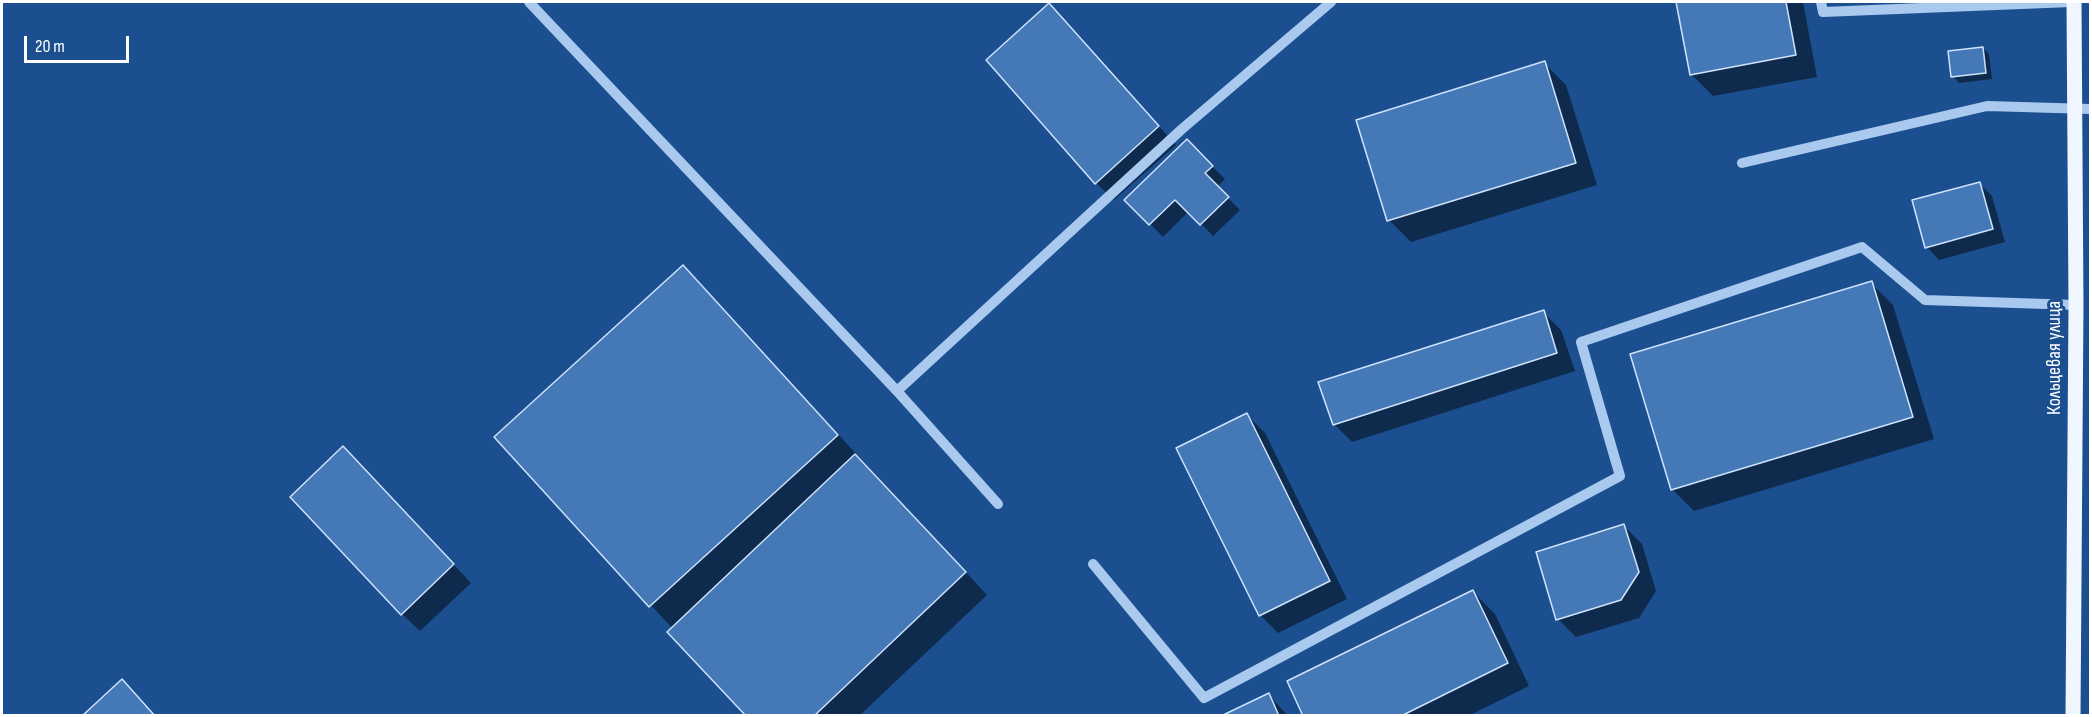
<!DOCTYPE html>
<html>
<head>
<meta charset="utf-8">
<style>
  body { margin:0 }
  #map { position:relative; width:2092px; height:717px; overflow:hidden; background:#1b4f8f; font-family:"Sofia Sans Condensed",sans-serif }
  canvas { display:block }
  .frame { position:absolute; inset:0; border:3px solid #fff; pointer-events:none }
  .scale { position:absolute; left:24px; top:36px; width:105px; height:27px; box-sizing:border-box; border:3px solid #fff; border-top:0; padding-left:8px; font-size:18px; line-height:21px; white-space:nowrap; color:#fff; -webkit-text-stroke:4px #1b4f8f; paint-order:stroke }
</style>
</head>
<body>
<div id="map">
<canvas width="2092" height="717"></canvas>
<div class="frame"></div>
<div class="scale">20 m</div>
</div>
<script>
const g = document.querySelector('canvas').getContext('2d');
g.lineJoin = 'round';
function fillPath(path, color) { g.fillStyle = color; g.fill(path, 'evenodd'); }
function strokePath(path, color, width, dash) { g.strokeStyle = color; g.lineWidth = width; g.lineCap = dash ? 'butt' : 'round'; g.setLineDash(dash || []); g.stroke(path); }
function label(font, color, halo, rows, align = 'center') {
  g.font = font + ' "Sofia Sans Condensed",sans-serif'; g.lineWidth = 6; g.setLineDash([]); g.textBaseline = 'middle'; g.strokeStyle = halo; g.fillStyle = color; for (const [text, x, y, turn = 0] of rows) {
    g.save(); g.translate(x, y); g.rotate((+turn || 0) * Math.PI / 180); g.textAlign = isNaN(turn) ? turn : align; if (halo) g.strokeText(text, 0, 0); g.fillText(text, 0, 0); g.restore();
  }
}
fillPath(new Path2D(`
  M 1678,2 L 1803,2 L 1817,77 L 1713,96 L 1691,74 Z
  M 1049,5 L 1176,145 L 1114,200 L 1096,183 Z
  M 1983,48 L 1989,54 L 1992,79 L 1959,83 L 1953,76 Z
  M 1544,63 L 1566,85 L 1597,185 L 1411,242 L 1389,220 Z
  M 1187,142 L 1225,179 L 1217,187 L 1240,210 L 1213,236 L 1189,211 L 1163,237 L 1127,200 Z
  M 1979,183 L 1992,196 L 2005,242 L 1939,260 L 1927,247 Z
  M 683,267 L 987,595 L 859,716 L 748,716 L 673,629 L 496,438 Z
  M 1871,283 L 1893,305 L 1934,439 L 1694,511 L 1672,489 Z
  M 1543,312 L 1561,330 L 1575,371 L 1352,442 L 1334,424 Z
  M 1247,415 L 1265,433 L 1347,599 L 1278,633 L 1260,615 Z
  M 361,466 L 471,583 L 420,631 L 402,614 Z
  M 1624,526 L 1642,544 L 1656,591 L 1639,618 L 1576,637 L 1558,619 Z
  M 1473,592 L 1495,614 L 1529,686 L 1468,716 L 1305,716 Z
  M 1269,695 L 1288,716 L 1224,716 Z`), '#0007');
const building = new Path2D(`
  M 1676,2 L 1786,2 L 1796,55 L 1690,75 Z
  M 1049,3 L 1159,126 L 1095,184 L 986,60 Z
  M 1983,47 L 1986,73 L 1951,77 L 1948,51 Z
  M 1545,61 L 1576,163 L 1387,221 L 1356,120 Z
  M 1187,139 L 1213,166 L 1205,173 L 1229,197 L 1200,225 L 1175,200 L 1149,225 L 1124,200 Z
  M 1980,182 L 1993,229 L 1925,248 L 1912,200 Z
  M 683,265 L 838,435 L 649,607 L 494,437 Z
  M 1872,281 L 1913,417 L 1671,490 L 1630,354 Z
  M 1544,310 L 1557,353 L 1333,425 L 1318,382 Z
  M 1247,413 L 1330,581 L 1259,616 L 1176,448 Z
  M 343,446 L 454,564 L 401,615 L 290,497 Z
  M 855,454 L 966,572 L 814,716 L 746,716 L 667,632 Z
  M 1624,524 L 1639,572 L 1621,600 L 1556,620 L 1536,552 Z
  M 1473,590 L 1508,663 L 1401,716 L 1303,716 L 1287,681 Z
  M 122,679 L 155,716 L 82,716 Z
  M 1269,693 L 1279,716 L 1221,716 Z`);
fillPath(building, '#4478b7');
strokePath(building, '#cfe3fa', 1.5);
strokePath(new Path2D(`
  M 529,2 L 897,391 L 998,504
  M 1821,2 L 1823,12 L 2071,2
  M 1742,163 L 1987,106 L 2090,109
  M 897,391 L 1182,129 L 1331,2
  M 1093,564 L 1204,698 L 1620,476 L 1581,342 L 1862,247 L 1925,300 L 2076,305`), '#a9c9ee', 10);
strokePath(new Path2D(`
  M 2073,716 L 2076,305 L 2074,2`), '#f0f6ff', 15);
label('20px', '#fff', '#1b4f8f', [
  ["Кольцевая улица",2055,358,-90]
]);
</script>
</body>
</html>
